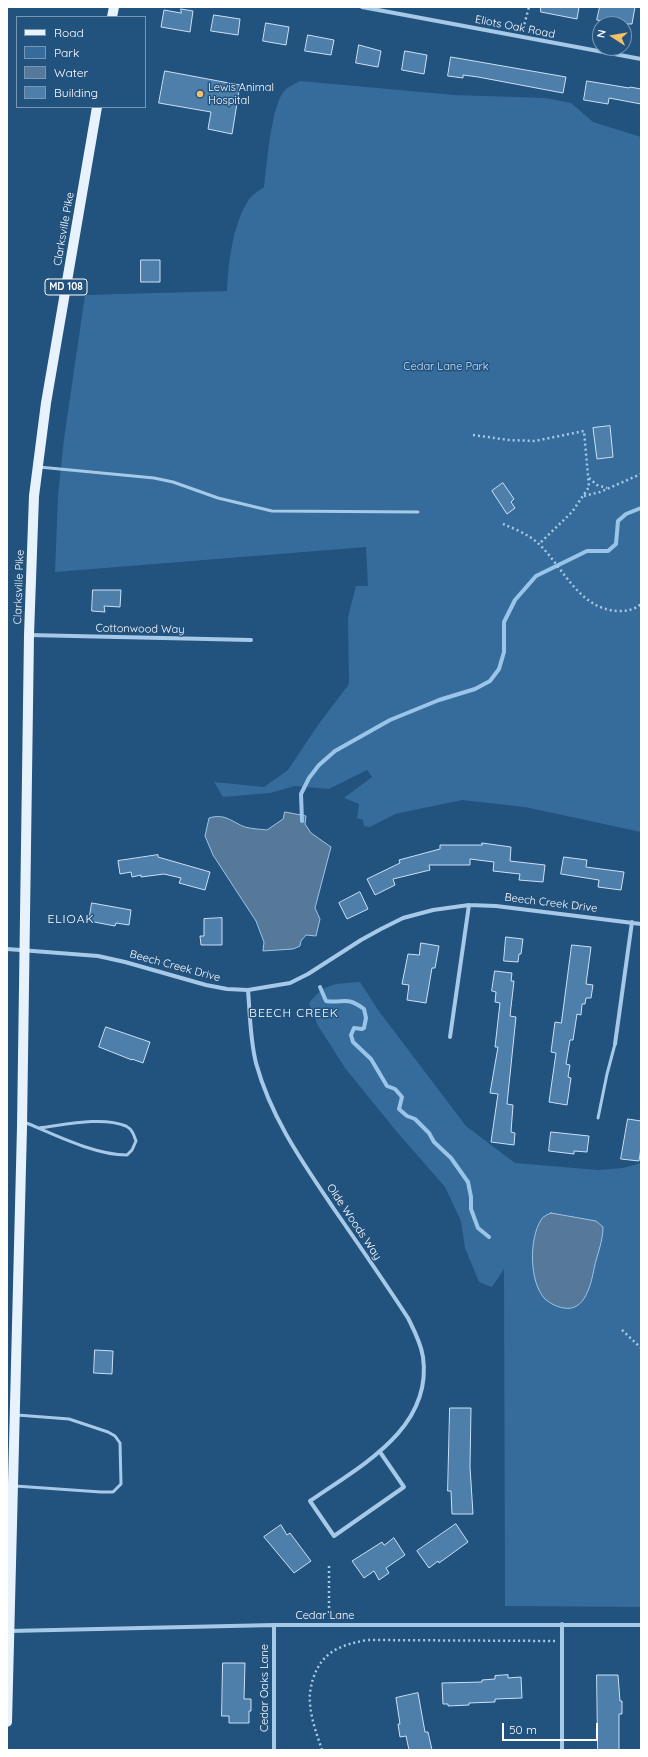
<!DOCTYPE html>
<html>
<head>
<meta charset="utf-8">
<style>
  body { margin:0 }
  #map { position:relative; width:648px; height:1757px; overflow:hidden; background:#22527e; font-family:Quicksand,sans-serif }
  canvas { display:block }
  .frame { position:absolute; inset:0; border:8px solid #fff; pointer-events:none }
  .legend { position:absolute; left:16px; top:16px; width:130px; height:92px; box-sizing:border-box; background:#22527e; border:1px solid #7a97b2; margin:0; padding:5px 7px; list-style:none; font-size:12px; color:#fff }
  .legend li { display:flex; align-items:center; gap:8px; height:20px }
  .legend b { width:20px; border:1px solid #7a97b2 }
  .north { position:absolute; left:592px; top:16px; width:40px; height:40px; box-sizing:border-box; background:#22527e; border:1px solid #7a97b2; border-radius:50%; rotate:282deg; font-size:11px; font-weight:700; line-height:16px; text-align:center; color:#fff }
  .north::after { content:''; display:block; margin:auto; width:14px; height:18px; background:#f3bf68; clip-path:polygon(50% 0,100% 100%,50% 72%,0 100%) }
  .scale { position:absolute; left:502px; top:1723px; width:96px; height:18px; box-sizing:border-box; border:2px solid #fff; border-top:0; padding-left:5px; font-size:12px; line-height:14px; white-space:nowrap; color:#fff; -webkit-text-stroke:3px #22527e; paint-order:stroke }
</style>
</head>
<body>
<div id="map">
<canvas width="648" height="1757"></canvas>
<div class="frame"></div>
<ul class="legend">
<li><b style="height:5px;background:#e8f2fd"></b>Road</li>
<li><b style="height:11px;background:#356c9c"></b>Park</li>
<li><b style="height:11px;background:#577999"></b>Water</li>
<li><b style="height:11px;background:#4e7eaa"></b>Building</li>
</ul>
<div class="north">N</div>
<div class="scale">50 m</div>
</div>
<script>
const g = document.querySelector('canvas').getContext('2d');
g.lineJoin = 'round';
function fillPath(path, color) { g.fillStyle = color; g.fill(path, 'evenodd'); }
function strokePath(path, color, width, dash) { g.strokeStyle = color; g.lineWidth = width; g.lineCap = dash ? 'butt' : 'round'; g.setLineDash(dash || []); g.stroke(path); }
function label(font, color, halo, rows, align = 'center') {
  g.font = font + ' Quicksand,sans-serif'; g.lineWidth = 3; g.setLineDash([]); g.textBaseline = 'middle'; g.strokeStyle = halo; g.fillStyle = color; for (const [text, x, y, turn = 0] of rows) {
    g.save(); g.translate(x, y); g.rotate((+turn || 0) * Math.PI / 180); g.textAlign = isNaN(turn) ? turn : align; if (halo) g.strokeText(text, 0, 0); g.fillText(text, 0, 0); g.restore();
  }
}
fillPath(new Path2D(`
  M 300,81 L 454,95 L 545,98 L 571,103 L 593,122 L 641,137 L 641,832 L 525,807 L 462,800 L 395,814 L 370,827 L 364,826 L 363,820 L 357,818 L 359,804 L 344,798 L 372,777 L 367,770 L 329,789 L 295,786 L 270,793 L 223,797 L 214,782 L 264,787 L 288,770 L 318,725 L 349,684 L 348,617 L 356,586 L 368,586 L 366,547 L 55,572 L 58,495 L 64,439 L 85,295 L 227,291 C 228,264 233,224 248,201 C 251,195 259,191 264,187 C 267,165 271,102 286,89 C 290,86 296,83 300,81 Z
  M 360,982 L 378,1010 L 466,1126 L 515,1163 L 598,1170 L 623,1168 L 641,1163 L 641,1607 L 505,1606 L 504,1269 L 492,1287 L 479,1282 L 465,1248 L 461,1221 L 445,1187 L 397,1132 L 345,1068 L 317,1024 L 309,1003 C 326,982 335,984 360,982 Z`), '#356c9c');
const water = new Path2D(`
  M 285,812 L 306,816 L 305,824 L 311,833 L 331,847 L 315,908 L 320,919 L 316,936 L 306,935 L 301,941 L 300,946 L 293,949 L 263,951 L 264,942 L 256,921 L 213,855 L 205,836 L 209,818 C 225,813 232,822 245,827 C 252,829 260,829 267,830 L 283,819 Z
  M 551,1213 L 596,1221 L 603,1227 C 603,1242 597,1254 594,1269 C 591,1284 585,1312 564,1308 C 557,1307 551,1304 545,1299 C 529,1282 529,1239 541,1220 C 543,1216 547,1215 551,1213 Z`);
fillPath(water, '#577999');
strokePath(water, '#9ac5e8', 1);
strokePath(new Path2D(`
  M 302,821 L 301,794 L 309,778 L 319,765 L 335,751 L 390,720 L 439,700 L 475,689 L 490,681 L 499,669 L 504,652 L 504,622 L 515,600 L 536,576 L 587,551 L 608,551 L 616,544 L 618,521 L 626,514 L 641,508
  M 320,987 L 326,1001 C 344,1004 345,995 364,1009 L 366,1018 L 364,1028 L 362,1029 L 354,1028 L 351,1035 L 353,1042 L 371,1059 L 387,1086 L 395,1089 L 402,1097 L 399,1109 L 407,1116 L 415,1119 L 429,1133 L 434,1142 L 451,1158 L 468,1182 L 471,1197 L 471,1209 L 478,1228 L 489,1237`), '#9ac5e8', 4);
const building = new Path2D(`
  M 541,7 L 579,7 L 577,19 L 541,12 Z
  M 600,7 L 635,7 L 632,24 L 618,24 L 597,20 Z
  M 181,9 L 193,11 L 190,32 L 161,27 L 164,10 L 181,13 Z
  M 214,15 L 240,19 L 238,35 L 211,31 Z
  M 266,23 L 289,27 L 286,45 L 263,41 Z
  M 308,35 L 334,40 L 331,55 L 305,51 Z
  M 359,45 L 381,51 L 378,67 L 356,63 Z
  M 405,51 L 427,55 L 424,74 L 402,70 Z
  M 451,57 L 566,77 L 563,93 L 478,77 L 463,75 L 463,78 L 448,76 Z
  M 165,71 L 240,85 L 232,134 L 208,129 L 211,112 L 159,103 Z
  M 587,81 L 629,88 L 630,87 L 641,89 L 641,104 L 609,98 L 608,104 L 584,100 Z
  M 141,260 L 160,260 L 160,282 L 141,282 Z
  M 610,426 L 613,457 L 597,459 L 593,428 Z
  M 503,483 L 514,499 L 511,502 L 515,508 L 507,514 L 492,491 Z
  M 93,590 L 121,590 L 120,607 L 104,606 L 105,612 L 92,611 Z
  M 482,843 L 511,847 L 510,861 L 545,865 L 543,882 L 519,880 L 520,874 L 493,871 L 494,862 L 470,859 L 470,865 L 429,865 L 430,870 L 393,879 L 395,885 L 375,895 L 367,879 L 400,863 L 399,860 L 440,849 L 440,845 L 482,845 Z
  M 158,855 L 158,857 L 210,872 L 205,890 L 179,883 L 181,878 L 164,874 L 141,877 L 141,875 L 132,877 L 131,872 L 120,874 L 118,861 Z
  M 564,857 L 587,860 L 586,867 L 624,872 L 621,890 L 598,887 L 599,880 L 561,874 Z
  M 360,892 L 368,909 L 347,919 L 339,903 Z
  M 92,903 L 131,910 L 129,925 L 116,923 L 115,926 L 89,921 Z
  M 222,918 L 222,945 L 201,945 L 200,936 L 204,936 L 204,919 Z
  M 506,937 L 523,939 L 521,954 L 519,954 L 518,962 L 504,961 Z
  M 421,943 L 439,946 L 435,968 L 432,968 L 426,1003 L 407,1000 L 409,985 L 402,984 L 408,954 L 419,955 Z
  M 572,945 L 591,947 L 586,984 L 593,985 L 591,998 L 586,998 L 585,1004 L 582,1004 L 581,1015 L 577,1014 L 573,1040 L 570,1040 L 566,1064 L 570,1065 L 568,1077 L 571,1078 L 567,1105 L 549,1102 L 556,1053 L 551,1052 L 555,1022 L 561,1023 Z
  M 495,971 L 512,973 L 511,981 L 514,981 L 510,1016 L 516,1017 L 507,1104 L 513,1105 L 511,1132 L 515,1133 L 514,1145 L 491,1142 L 498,1094 L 490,1093 L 498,1047 L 495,1047 L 500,1003 L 495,1002 L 496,992 L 492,991 Z
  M 106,1027 L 150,1042 L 143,1063 L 132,1059 L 132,1060 L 99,1047 Z
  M 628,1119 L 641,1121 L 641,1148 L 639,1161 L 621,1159 Z
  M 551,1132 L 589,1136 L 587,1152 L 574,1151 L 574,1154 L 549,1151 Z
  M 95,1350 L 113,1351 L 112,1374 L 94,1373 Z
  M 450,1408 L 471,1408 L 470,1467 L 473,1514 L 452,1514 L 451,1491 L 448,1491 Z
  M 456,1524 L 468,1542 L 439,1563 L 438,1561 L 429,1568 L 417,1551 Z
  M 281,1525 L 287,1535 L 290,1533 L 311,1561 L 294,1573 L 264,1537 Z
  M 394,1538 L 405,1555 L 386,1568 L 389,1573 L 379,1580 L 374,1571 L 364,1578 L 352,1561 L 382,1542 L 384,1545 Z
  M 223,1663 L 245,1663 L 244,1699 L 251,1699 L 251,1711 L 249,1711 L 249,1723 L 229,1723 L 229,1716 L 222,1716 Z
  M 508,1675 L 508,1678 L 521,1677 L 522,1698 L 495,1699 L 495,1702 L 469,1703 L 469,1705 L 448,1706 L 448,1704 L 443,1704 L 442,1683 L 482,1682 L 482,1680 L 495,1679 L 495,1676 Z
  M 597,1675 L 618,1675 L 620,1701 L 622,1701 L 622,1714 L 619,1714 L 619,1750 L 598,1750 Z
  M 418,1693 L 425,1732 L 428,1732 L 432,1750 L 409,1750 L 406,1736 L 400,1737 L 398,1724 L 400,1724 L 396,1698 Z`);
fillPath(building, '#4e7eaa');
strokePath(building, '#cae1f5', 1);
strokePath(new Path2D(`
  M 523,29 L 529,7
  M 473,435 L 509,440 L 535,441 L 584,431 L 589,487 L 572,512 L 539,544
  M 589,478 L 597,485 L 607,488
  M 584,496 L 600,492 L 641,474
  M 503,524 C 515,529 530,535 540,545 C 564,569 580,610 619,611 C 627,611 634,610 641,604
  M 622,1330 L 641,1348
  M 329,1566 L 329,1615
  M 322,1750 C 317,1735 311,1719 310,1703 C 309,1694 311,1686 313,1679 C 322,1651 341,1645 367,1640 L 555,1641`), '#a6c9e7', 2.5, [2, 3]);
strokePath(new Path2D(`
  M 39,467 L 154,478 L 173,482 L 218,498 L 272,511 L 418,512
  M 598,1118 L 607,1074 L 615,1044
  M 24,1122 C 54,1134 94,1155 127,1155 L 132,1150 L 136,1141 C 134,1135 132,1129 126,1126 C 102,1116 64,1125 39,1128
  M 15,1486 L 101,1492 L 113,1492 L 121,1484 L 120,1443 L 115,1436 L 108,1432 L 69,1419 L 17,1415`), '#a6c9e7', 3);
strokePath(new Path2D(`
  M 362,7 L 641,59
  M 29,635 L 251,640
  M 7,949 L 98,956 L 125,962 L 206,985 L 227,989 L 248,990 L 290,983 L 308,974 L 361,940 L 381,929 L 403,918 L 433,910 L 469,905 L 496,906 L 641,924
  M 248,990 C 250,1014 250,1039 256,1063 C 271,1118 303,1163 334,1209 C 359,1245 384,1281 408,1318 C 414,1330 421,1343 423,1357 C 433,1429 360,1466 310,1501 L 334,1536 L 404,1487 L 380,1452
  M 450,1037 L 469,905
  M 615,1044 L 632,922
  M 562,1624 L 562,1750
  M 274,1625 L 274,1750
  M 10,1631 L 274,1625 L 641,1625`), '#a6c9e7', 4);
strokePath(new Path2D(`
  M 112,17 L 114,7
  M 7,1722 L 22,1127 L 29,635 L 34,496 L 46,403 L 97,107`), '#e8f2fd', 10);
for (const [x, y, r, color] of [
  [200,94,4,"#f3bf68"]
]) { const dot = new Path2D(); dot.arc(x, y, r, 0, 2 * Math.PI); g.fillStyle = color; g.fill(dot); strokePath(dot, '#22527e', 1.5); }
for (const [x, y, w] of [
  [66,287,42]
]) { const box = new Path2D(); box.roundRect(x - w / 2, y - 8, w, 16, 3); g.fillStyle = '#22527e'; g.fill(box); strokePath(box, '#fff', 1); }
label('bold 10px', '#fff', null, [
  ["MD 108",66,287]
]);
label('11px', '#fff', '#22527e', [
  ["Eliots Oak Road",515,27,11],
  ["Clarksville Pike",64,229,-80],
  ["Clarksville Pike",19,587,-88],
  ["Cottonwood Way",140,629,1],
  ["Beech Creek Drive",551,903,7],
  ["Beech Creek Drive",175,966,15],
  ["Olde Woods Way",354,1222,56],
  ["Cedar Lane",325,1616],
  ["Cedar Oaks Lane",265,1688,-90]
]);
label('11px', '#fff', '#22527e', [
  ["Lewis Animal",208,88],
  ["Hospital",208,101]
], 'left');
label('11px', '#cae1f5', '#22527e', [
  ["Cedar Lane Park",446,367]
]);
g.letterSpacing = '1px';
label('12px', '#fff', '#22527e', [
  ["ELIOAK",71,919],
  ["BEECH CREEK",294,1013]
]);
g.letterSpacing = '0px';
</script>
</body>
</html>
